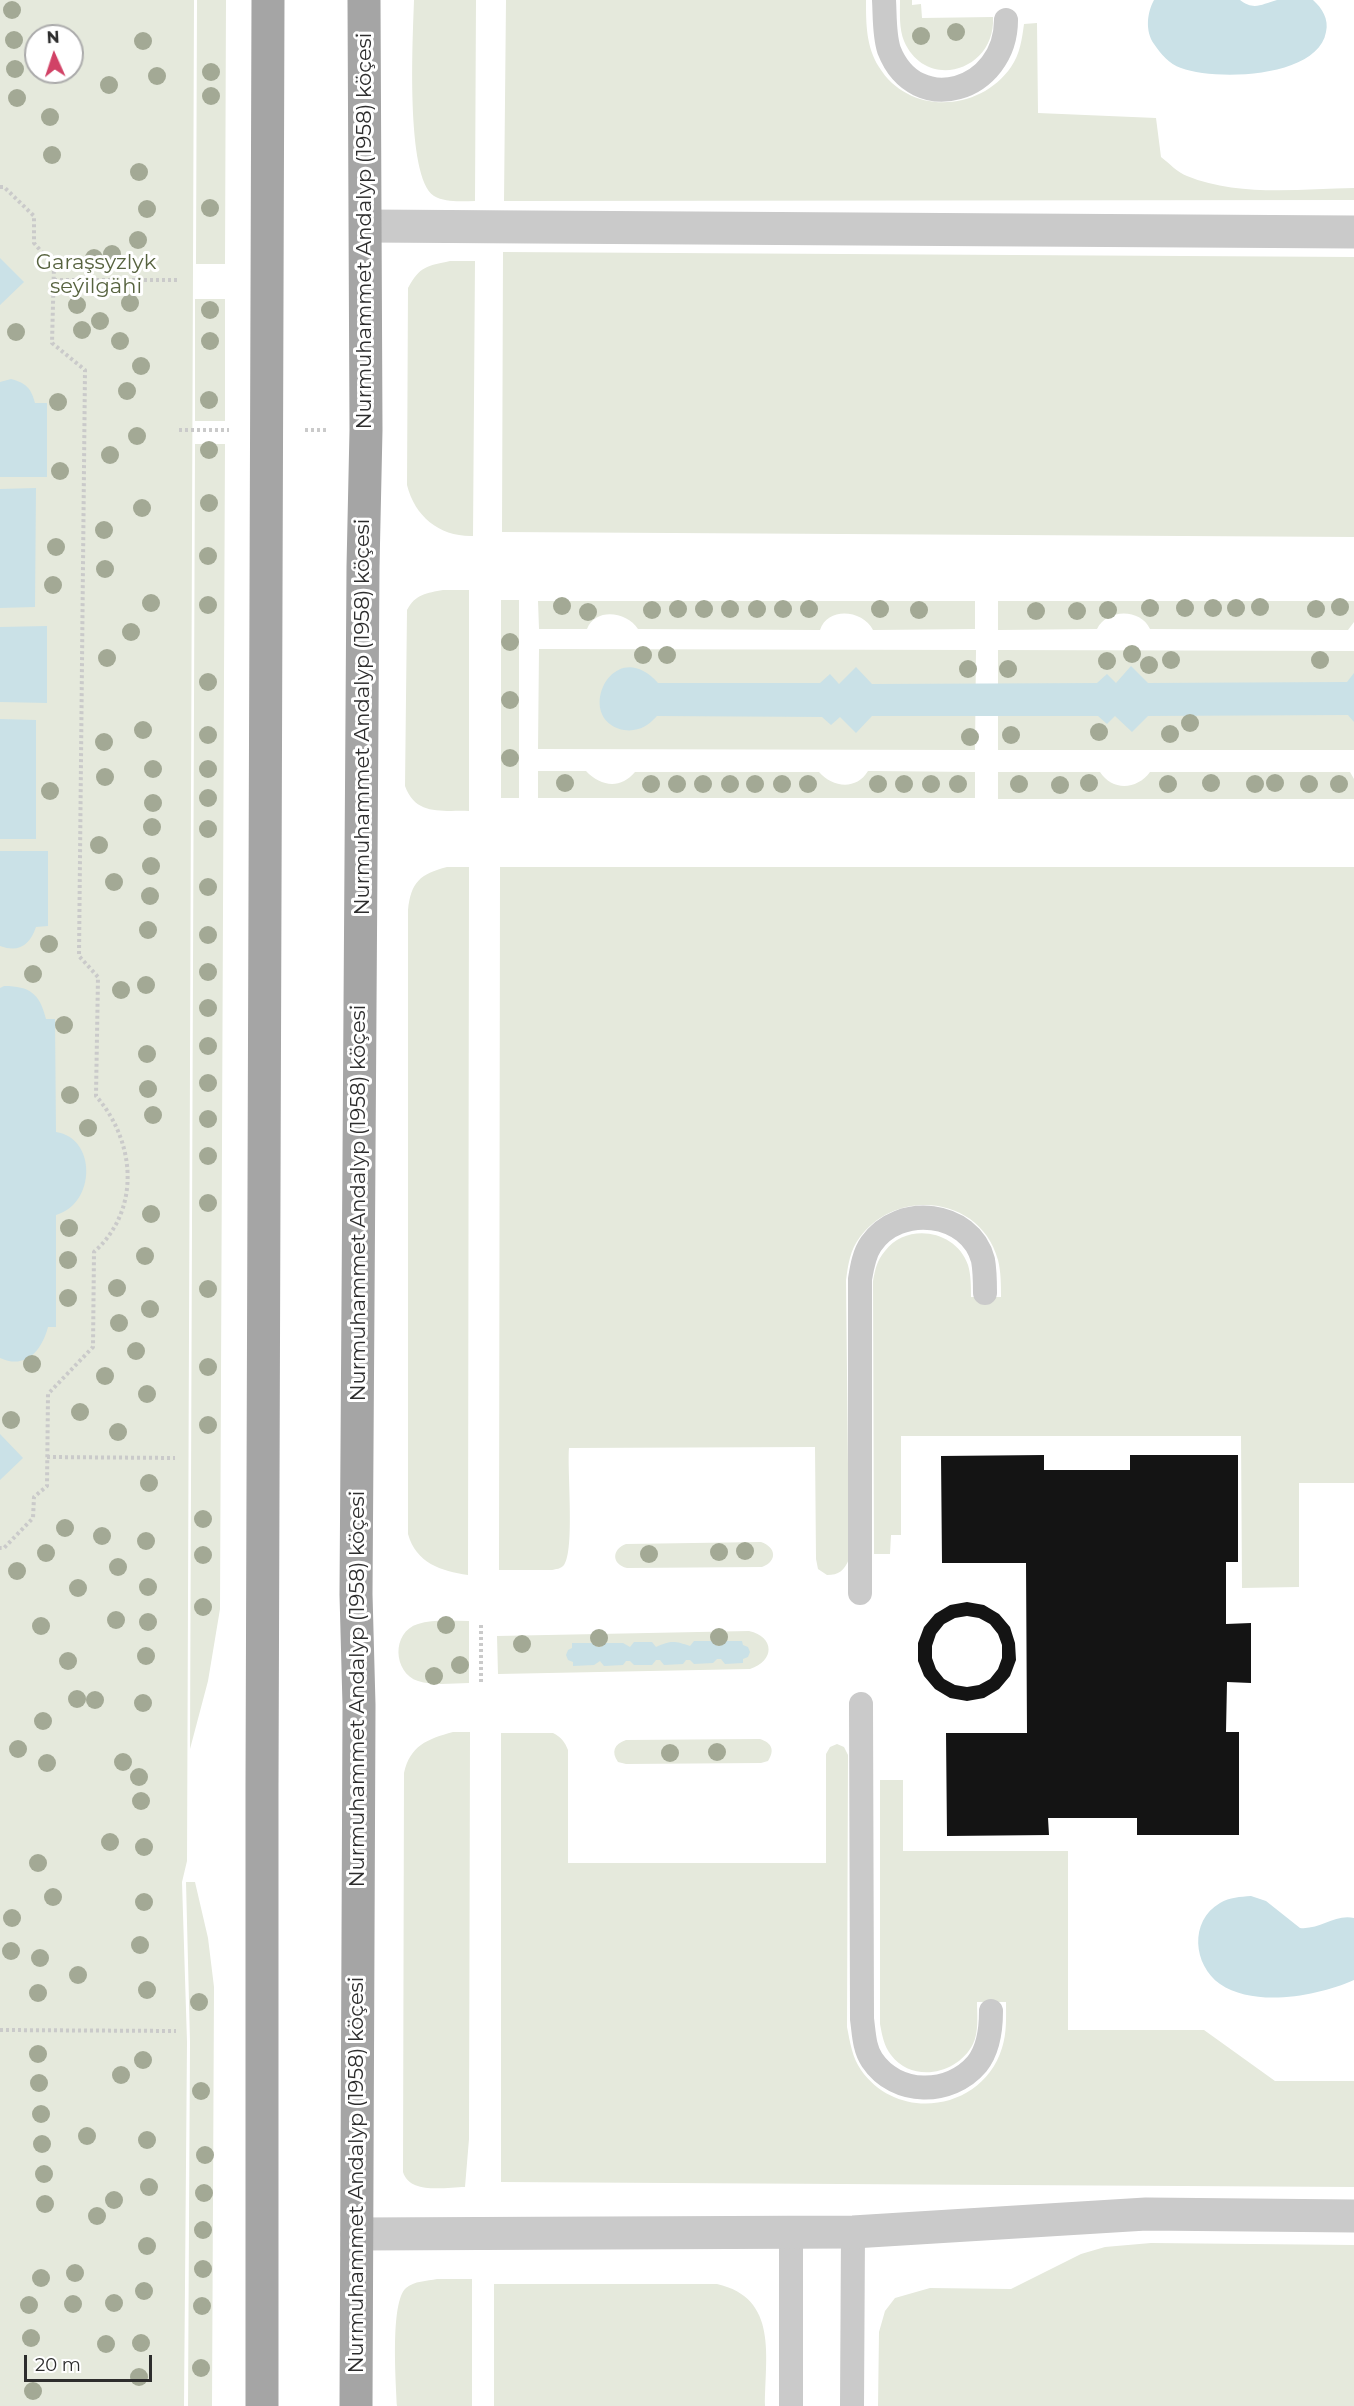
<!DOCTYPE html>
<html>
<head>
<meta charset="utf-8">
<style>
  body { margin:0 }
  #map { position:relative; width:1354px; height:2406px; overflow:hidden; background:#fff; font-family:Montserrat,sans-serif }
  canvas { display:block }
  .north { position:absolute; left:24px; top:24px; width:60px; height:60px; box-sizing:border-box; background:#fff; border:2px solid #ababab; border-radius:50%; rotate:357deg; font-size:16px; font-weight:700; line-height:24px; text-align:center; color:#2d2d2d }
  .north::after { content:''; display:block; margin:auto; width:21px; height:27px; background:#d14266; clip-path:polygon(50% 0,100% 100%,50% 72%,0 100%) }
  .scale { position:absolute; left:24px; top:2355px; width:128px; height:27px; box-sizing:border-box; border:3px solid #2d2d2d; border-top:0; padding-left:8px; font-size:18px; line-height:21px; white-space:nowrap; color:#2d2d2d; -webkit-text-stroke:4px #fff; paint-order:stroke }
</style>
</head>
<body>
<div id="map">
<canvas width="1354" height="2406"></canvas>
<div class="north">N</div>
<div class="scale">20 m</div>
</div>
<script>
const g = document.querySelector('canvas').getContext('2d');
g.lineJoin = 'round';
function fillPath(path, color) { g.fillStyle = color; g.fill(path, 'evenodd'); }
function strokePath(path, color, width, dash) { g.strokeStyle = color; g.lineWidth = width; g.lineCap = dash ? 'butt' : 'round'; g.setLineDash(dash || []); g.stroke(path); }
function label(font, color, halo, rows, align = 'center') {
  g.font = font + ' Montserrat,sans-serif'; g.lineWidth = 6; g.setLineDash([]); g.textBaseline = 'middle'; g.strokeStyle = halo; g.fillStyle = color; for (const [text, x, y, turn = 0] of rows) {
    g.save(); g.translate(x, y); g.rotate((+turn || 0) * Math.PI / 180); g.textAlign = isNaN(turn) ? turn : align; if (halo) g.strokeText(text, 0, 0); g.fillText(text, 0, 0); g.restore();
  }
}
fillPath(new Path2D(`
  M 0,0 L 194,0 L 187,1861 L 182,1882 L 187,2042 L 184,2406 L 0,2406 ZM 36,36 L 72,36 L 72,72 L 36,72 Z
  M 197,0 L 226,0 L 225,264 L 196,264 Z
  M 414,0 L 476,0 L 475,201 C 462,201 446,203 434,196 C 405,177 413,35 414,0 Z
  M 506,0 L 866,0 C 866,23 866,47 879,67 C 909,116 980,112 1011,67 C 1020,54 1022,39 1024,24 L 1037,23 L 1038,113 L 1156,118 L 1161,157 C 1169,163 1178,173 1187,176 C 1238,197 1300,189 1354,188 L 1354,200 L 504,201 Z
  M 900,0 L 912,0 L 912,5 L 921,4 L 922,18 L 993,17 C 996,71 926,92 904,41 C 899,29 900,13 900,0 Z
  M 503,252 L 1354,257 L 1354,537 L 502,532 Z
  M 450,261 L 475,261 L 473,536 C 440,537 415,517 407,485 L 408,288 C 420,266 427,266 450,261 Z
  M 195,299 L 225,299 L 225,421 L 195,421 Z
  M 195,444 L 225,444 L 220,1609 L 208,1681 L 190,1749 Z
  M 443,590 L 469,590 L 469,811 C 441,810 416,816 405,786 L 407,610 C 415,594 427,593 443,590 Z
  M 501,600 L 519,600 L 519,798 L 501,798 Z
  M 538,601 L 975,601 L 975,629 L 873,630 C 863,610 828,606 820,630 L 638,629 C 627,612 596,607 587,629 L 539,629 Z
  M 998,601 L 1354,601 L 1354,622 L 1348,630 L 1150,629 C 1140,608 1107,609 1097,629 L 998,630 Z
  M 539,649 L 976,650 L 975,750 L 538,749 Z
  M 998,650 L 1354,651 L 1354,750 L 998,750 Z
  M 538,771 L 586,771 C 601,787 621,789 635,772 L 819,772 C 832,787 856,791 868,771 L 975,772 L 975,798 L 538,798 Z
  M 998,772 L 1100,772 C 1112,791 1137,790 1150,772 L 1350,772 L 1354,779 L 1354,799 L 998,799 Z
  M 447,867 L 469,867 L 468,1575 C 441,1571 416,1563 408,1534 L 408,910 C 411,882 420,874 447,867 Z
  M 500,867 L 1354,867 L 1354,1483 L 1299,1483 L 1299,1587 L 1242,1588 L 1241,1436 L 901,1436 L 901,1535 L 891,1535 L 890,1554 L 874,1554 L 873,1281 C 875,1270 877,1260 885,1251 C 907,1222 956,1230 968,1265 C 971,1275 971,1286 971,1297 L 1001,1297 C 1001,1285 1001,1272 998,1260 C 981,1196 897,1187 860,1237 C 850,1250 848,1265 846,1280 L 849,1559 C 844,1571 839,1575 827,1575 L 818,1569 L 816,1559 L 815,1447 L 569,1448 C 567,1470 575,1550 564,1565 C 561,1569 556,1569 552,1570 L 499,1570 Z
  M 761,1542 C 776,1547 778,1561 762,1567 L 627,1568 C 611,1564 612,1549 626,1544 Z
  M 469,1621 L 469,1683 C 453,1683 434,1686 418,1681 C 393,1673 391,1632 418,1624 C 433,1619 452,1621 469,1621 Z
  M 749,1631 C 775,1637 775,1661 750,1669 L 498,1674 L 497,1636 Z
  M 453,1732 L 470,1732 L 469,2139 L 465,2187 C 446,2187 410,2195 403,2172 L 404,1773 C 410,1746 427,1739 453,1732 Z
  M 501,1733 L 553,1733 C 561,1737 565,1742 568,1750 L 568,1863 L 826,1863 L 826,1754 L 830,1747 L 837,1744 L 844,1747 L 848,1755 L 847,2027 C 850,2042 852,2057 861,2070 C 899,2124 983,2110 1002,2048 C 1007,2033 1006,2017 1006,2002 L 977,2002 C 977,2015 979,2032 973,2044 C 958,2074 913,2084 891,2055 C 884,2046 882,2035 880,2024 L 880,1780 L 903,1780 L 903,1851 L 1068,1851 L 1068,2030 L 1204,2030 L 1275,2081 L 1354,2081 L 1354,2187 L 501,2182 Z
  M 760,1739 C 772,1743 775,1750 768,1761 L 761,1763 L 626,1764 L 618,1762 C 611,1752 614,1744 626,1740 Z
  M 186,1882 L 195,1882 L 208,1938 L 214,1987 L 212,2406 L 188,2406 L 190,2042 Z
  M 1151,2243 L 1354,2245 L 1354,2406 L 878,2406 L 879,2332 L 885,2311 L 895,2298 L 930,2288 L 1011,2289 L 1081,2254 L 1105,2247 Z
  M 437,2279 L 472,2279 L 472,2406 L 397,2406 C 396,2382 390,2302 406,2288 C 414,2281 427,2281 437,2279 Z
  M 494,2284 L 717,2284 C 779,2298 765,2357 765,2406 L 494,2406 Z`), '#e5e9dc');
fillPath(new Path2D(`
  M 1154,0 L 1240,0 C 1254,11 1262,4 1277,0 C 1288,0 1302,0 1313,0 C 1322,8 1329,19 1326,32 C 1318,78 1216,81 1181,68 C 1169,64 1161,54 1154,44 C 1145,31 1147,13 1154,0 Z
  M 0,223 L 0,258 L 24,282 L 0,305 Z
  M 11,379 C 26,383 31,388 35,403 L 47,403 L 47,477 L 0,477 L 0,382 Z
  M 36,488 L 35,607 L 0,608 L 0,489 Z
  M 47,626 L 47,703 L 0,702 L 0,627 Z
  M 1131,666 L 1148,683 L 1347,682 L 1354,673 L 1354,722 L 1348,715 L 1148,716 L 1132,732 L 1115,716 L 1107,724 L 1098,716 L 872,716 L 856,733 L 840,717 L 831,725 L 822,717 L 657,716 C 648,726 638,732 624,730 C 572,720 613,632 658,683 L 820,683 L 830,674 L 839,684 L 856,667 L 872,684 L 1097,683 L 1107,674 L 1116,683 Z
  M 0,719 L 36,720 L 36,839 L 0,839 Z
  M 0,851 L 48,851 L 48,926 L 36,927 C 30,945 19,953 0,946 Z
  M 4,986 C 30,986 40,994 46,1019 L 55,1019 L 56,1132 C 97,1138 96,1204 56,1215 L 56,1327 L 48,1327 C 42,1350 26,1370 0,1358 L 0,988 Z
  M 0,1434 L 23,1458 L 0,1480 Z
  M 694,1641 L 713,1641 L 717,1646 L 721,1645 L 724,1641 L 742,1641 L 743,1645 L 748,1647 L 750,1652 L 748,1657 L 743,1659 L 743,1663 L 725,1664 L 721,1659 L 717,1659 L 713,1663 L 694,1664 L 690,1660 L 686,1660 L 683,1664 L 664,1665 L 660,1660 L 656,1660 L 652,1665 L 634,1665 L 630,1661 L 626,1661 L 623,1665 L 604,1666 L 600,1661 L 594,1665 L 573,1666 L 573,1662 L 568,1660 L 566,1655 L 568,1650 L 572,1648 L 572,1643 L 593,1643 L 597,1647 L 601,1647 L 604,1643 L 623,1643 L 630,1647 L 634,1642 L 652,1642 L 656,1647 C 671,1640 675,1641 690,1646 Z
  M 1251,1896 L 1266,1901 L 1300,1928 C 1320,1930 1334,1914 1354,1918 L 1354,1980 C 1318,1996 1255,2008 1220,1984 C 1193,1965 1189,1921 1220,1903 C 1230,1897 1240,1897 1251,1896 Z`), '#cae1e7');
fillPath(new Path2D(`
  M 1044,1455 L 1044,1470 L 1130,1470 L 1130,1455 L 1238,1455 L 1238,1562 L 1226,1562 L 1226,1624 L 1251,1623 L 1251,1683 L 1227,1682 L 1226,1732 L 1239,1732 L 1239,1835 L 1137,1835 L 1137,1818 L 1048,1818 L 1049,1835 L 947,1836 L 946,1733 L 1027,1733 L 1026,1563 L 942,1563 L 941,1456 Z
  M 967,1602 L 984,1605 L 999,1614 L 1010,1627 L 1015,1643 L 1016,1660 L 1010,1676 L 999,1689 L 984,1698 L 967,1701 L 950,1698 L 935,1689 L 924,1676 L 918,1661 L 918,1643 L 924,1627 L 935,1614 L 950,1605 ZM 967,1616 L 979,1618 L 990,1624 L 998,1634 L 1002,1645 L 1002,1658 L 998,1669 L 990,1679 L 979,1685 L 967,1687 L 955,1685 L 944,1679 L 936,1669 L 932,1658 L 932,1646 L 936,1634 L 944,1624 L 955,1618 Z`), '#141414');
strokePath(new Path2D(`
  M 0,187 L 4,187 L 34,216 L 34,243 L 54,266 L 52,343 L 85,370 L 79,956 L 98,977 L 96,1096 C 136,1142 141,1210 94,1252 L 93,1347 L 48,1394 L 47,1486 L 34,1497 L 33,1518 L 4,1548 L 0,1548
  M 54,280 L 179,280
  M 179,430 L 229,430
  M 305,430 L 328,430
  M 47,1457 L 175,1458
  M 481,1682 L 481,1623
  M 0,2030 L 176,2031`), '#cacaca', 4, [3, 3]);
strokePath(new Path2D(`
  M 884,0 C 885,16 884,35 889,50 C 916,119 1006,91 1006,20
  M 860,1593 L 860,1279 C 862,1267 864,1254 871,1244 C 899,1203 970,1211 983,1260 C 985,1271 985,1282 985,1293
  M 861,1704 L 862,2019 C 864,2033 864,2048 872,2060 C 896,2096 950,2096 977,2064 C 989,2049 991,2029 991,2011
  M 791,2406 L 791,2232
  M 852,2406 L 853,2232`), '#cacaca', 24);
strokePath(new Path2D(`
  M 366,226 L 1354,232
  M 357,2234 L 853,2232 L 1146,2214 L 1354,2216`), '#cacaca', 33);
strokePath(new Path2D(`
  M 262,2406 L 262,1783 L 268,0
  M 356,2406 L 359,1705 L 356,1594 L 363,567 L 366,430 L 364,0`), '#a5a5a5', 33);
g.fillStyle = '#a3a995';
for (const [x, y] of [
  [12,10],
  [956,32],
  [921,36],
  [14,40],
  [143,41],
  [15,69],
  [211,72],
  [157,76],
  [109,85],
  [211,96],
  [17,98],
  [50,117],
  [52,155],
  [139,172],
  [210,208],
  [147,209],
  [138,240],
  [112,254],
  [94,258],
  [130,303],
  [77,305],
  [210,310],
  [100,321],
  [82,330],
  [16,332],
  [120,341],
  [210,341],
  [141,366],
  [127,391],
  [209,400],
  [58,402],
  [137,436],
  [209,450],
  [110,455],
  [60,471],
  [209,503],
  [142,508],
  [104,530],
  [56,547],
  [208,556],
  [105,569],
  [53,585],
  [151,603],
  [208,605],
  [562,606],
  [1260,607],
  [1340,607],
  [1150,608],
  [1185,608],
  [1213,608],
  [1236,608],
  [678,609],
  [704,609],
  [730,609],
  [757,609],
  [783,609],
  [809,609],
  [880,609],
  [1316,609],
  [652,610],
  [919,610],
  [1108,610],
  [1036,611],
  [1077,611],
  [588,612],
  [131,632],
  [510,642],
  [1132,654],
  [643,655],
  [667,655],
  [107,658],
  [1171,660],
  [1320,660],
  [1107,661],
  [1149,665],
  [968,669],
  [1008,669],
  [208,682],
  [510,700],
  [1190,723],
  [143,730],
  [1099,732],
  [1170,734],
  [208,735],
  [1011,735],
  [970,737],
  [104,742],
  [510,758],
  [153,769],
  [208,769],
  [105,777],
  [565,783],
  [1089,783],
  [1211,783],
  [1275,783],
  [651,784],
  [677,784],
  [703,784],
  [730,784],
  [755,784],
  [782,784],
  [808,784],
  [878,784],
  [904,784],
  [931,784],
  [958,784],
  [1019,784],
  [1168,784],
  [1255,784],
  [1309,784],
  [1339,784],
  [1060,785],
  [50,791],
  [208,798],
  [153,803],
  [152,827],
  [208,829],
  [99,845],
  [151,866],
  [114,882],
  [208,887],
  [150,896],
  [148,930],
  [208,935],
  [49,944],
  [208,972],
  [33,974],
  [146,985],
  [121,990],
  [208,1008],
  [64,1025],
  [208,1046],
  [147,1054],
  [208,1083],
  [148,1089],
  [70,1095],
  [153,1115],
  [208,1119],
  [88,1128],
  [208,1156],
  [208,1203],
  [151,1214],
  [69,1228],
  [145,1256],
  [68,1260],
  [117,1288],
  [208,1289],
  [68,1298],
  [150,1309],
  [119,1323],
  [136,1351],
  [32,1364],
  [208,1367],
  [105,1376],
  [147,1394],
  [80,1412],
  [11,1420],
  [208,1425],
  [118,1432],
  [149,1483],
  [203,1519],
  [65,1528],
  [102,1536],
  [146,1541],
  [745,1551],
  [719,1552],
  [46,1553],
  [649,1554],
  [203,1555],
  [118,1567],
  [17,1571],
  [148,1587],
  [78,1588],
  [203,1607],
  [116,1620],
  [148,1622],
  [446,1625],
  [41,1626],
  [719,1637],
  [599,1638],
  [522,1644],
  [146,1656],
  [68,1661],
  [460,1665],
  [434,1676],
  [77,1699],
  [95,1700],
  [143,1703],
  [43,1721],
  [18,1749],
  [717,1752],
  [670,1753],
  [123,1762],
  [47,1763],
  [139,1777],
  [141,1801],
  [110,1842],
  [144,1847],
  [38,1863],
  [53,1897],
  [144,1902],
  [12,1918],
  [140,1945],
  [11,1951],
  [40,1958],
  [78,1975],
  [147,1990],
  [38,1993],
  [199,2002],
  [38,2054],
  [143,2060],
  [121,2075],
  [39,2083],
  [201,2091],
  [41,2114],
  [87,2136],
  [147,2140],
  [42,2144],
  [205,2155],
  [44,2174],
  [149,2187],
  [204,2193],
  [114,2200],
  [45,2204],
  [97,2216],
  [203,2230],
  [147,2246],
  [203,2269],
  [75,2273],
  [41,2278],
  [144,2291],
  [114,2303],
  [73,2304],
  [29,2305],
  [202,2306],
  [31,2338],
  [141,2343],
  [106,2344],
  [201,2368],
  [139,2377],
  [33,2391]
]) { g.beginPath(); g.arc(x, y, 9, 0, 2 * Math.PI); g.fill(); }
label('21px', '#2d2d2d', '#fff', [
  ["Nurmuhammet Andalyp (1958) köçesi",365,231,-90],
  ["Nurmuhammet Andalyp (1958) köçesi",363,717,-90],
  ["Nurmuhammet Andalyp (1958) köçesi",359,1203,-90],
  ["Nurmuhammet Andalyp (1958) köçesi",358,1689,-90],
  ["Nurmuhammet Andalyp (1958) köçesi",357,2175,-90]
]);
label('21px', '#57633f', '#fff', [
  ["Garaşsyzlyk",96,263],
  ["seýilgähi",96,287]
]);
</script>
</body>
</html>
